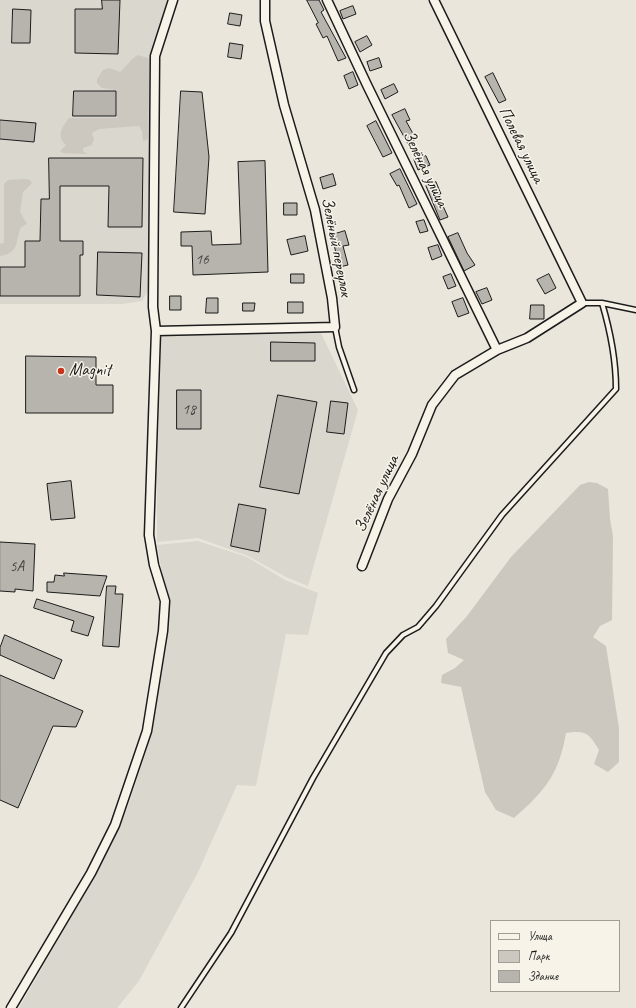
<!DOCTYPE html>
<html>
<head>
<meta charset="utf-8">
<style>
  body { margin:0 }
  #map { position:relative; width:636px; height:1008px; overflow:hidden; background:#eae6dc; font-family:Caveat,sans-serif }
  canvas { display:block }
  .legend { position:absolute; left:490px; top:920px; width:130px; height:72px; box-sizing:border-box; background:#f7f3e8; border:1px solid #9f9d96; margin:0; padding:5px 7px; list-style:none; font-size:12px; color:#1c1c1c }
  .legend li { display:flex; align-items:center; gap:8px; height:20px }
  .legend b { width:20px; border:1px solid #9f9d96 }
</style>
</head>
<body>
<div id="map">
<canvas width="636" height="1008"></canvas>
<ul class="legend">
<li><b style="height:5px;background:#f7f3e8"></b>Улица</li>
<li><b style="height:11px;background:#ccc8c0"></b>Парк</li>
<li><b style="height:11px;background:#b6b4ac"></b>Здание</li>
</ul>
</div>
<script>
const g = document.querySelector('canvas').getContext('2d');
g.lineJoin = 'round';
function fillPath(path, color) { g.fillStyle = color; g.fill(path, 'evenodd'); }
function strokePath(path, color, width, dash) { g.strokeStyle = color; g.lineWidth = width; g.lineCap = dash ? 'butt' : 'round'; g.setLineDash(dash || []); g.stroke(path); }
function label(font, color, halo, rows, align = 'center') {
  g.font = font + ' Caveat,sans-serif'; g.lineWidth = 3; g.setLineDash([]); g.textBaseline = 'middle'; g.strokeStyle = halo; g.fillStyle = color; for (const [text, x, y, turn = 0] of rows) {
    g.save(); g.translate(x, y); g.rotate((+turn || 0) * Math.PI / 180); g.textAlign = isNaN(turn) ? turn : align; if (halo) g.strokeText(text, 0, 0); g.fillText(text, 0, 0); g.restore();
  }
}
fillPath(new Path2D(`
  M 0,0 L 168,0 L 151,56 L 152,225 L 148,291 L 142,301 L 123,304 L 0,304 Z
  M 321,333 L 358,410 L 308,586 L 286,577 L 248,556 L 198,538 L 157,542 L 157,477 L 161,335 Z
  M 198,541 L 247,557 L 285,580 L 318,593 L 308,635 L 286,634 L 256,786 L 237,785 L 198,872 L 139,981 L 117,1008 L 19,1008 L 103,862 L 128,806 L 150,740 L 169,610 L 157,545 Z`), '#dad7ce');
fillPath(new Path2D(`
  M 138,55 L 148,58 L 150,60 L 148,139 L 143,141 L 142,131 L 139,126 L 99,129 L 92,133 L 94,139 L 92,145 L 83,148 L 83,151 L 87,154 L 63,153 L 60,151 L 66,145 C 56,136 62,127 69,118 L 117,118 L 117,90 L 102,88 L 97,83 L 97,79 L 103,70 L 109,68 L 120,72 C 125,69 129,60 138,55 Z
  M 26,179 L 30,180 L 32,183 L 23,192 L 20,212 L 27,224 L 21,227 C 15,241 20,253 0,256 L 0,244 L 4,243 L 4,184 L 8,180 Z
  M 589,482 L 597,483 L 608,489 L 610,519 L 613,536 L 612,620 L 600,626 L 593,637 L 606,646 L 619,728 L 619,762 L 608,772 L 594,764 L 599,750 C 589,733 586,730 566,733 C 559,774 545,791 514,818 L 496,810 L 485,792 L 461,687 L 441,683 L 442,675 L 455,668 L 464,660 L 448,653 L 446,639 L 467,616 L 511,557 L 580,485 Z`), '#ccc8c0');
const building = new Path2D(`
  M 102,0 L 120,0 L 118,54 L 75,53 L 75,9 L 102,9 Z
  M 307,0 L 319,0 L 324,10 L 321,12 L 346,58 L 338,61 L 327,36 L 323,38 L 316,24 L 318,23 Z
  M 353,6 L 356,14 L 343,19 L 340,11 Z
  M 13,9 L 31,10 L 30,43 L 12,43 Z
  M 230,13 L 242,15 L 240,26 L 228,24 Z
  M 367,36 L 372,45 L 360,52 L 355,42 Z
  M 230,43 L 243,45 L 241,59 L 228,57 Z
  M 379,58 L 382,67 L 370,71 L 367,62 Z
  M 353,72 L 358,85 L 349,89 L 344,76 Z
  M 493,73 L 506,100 L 499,103 L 485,77 Z
  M 394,84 L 398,92 L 385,99 L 381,90 Z
  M 74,91 L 116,91 L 116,116 L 73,116 Z
  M 181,91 L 202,92 L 209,157 L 205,214 L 174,212 Z
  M 405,109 L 410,120 L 406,121 L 416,139 L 408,144 L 392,115 Z
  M 0,120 L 36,123 L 34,142 L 0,139 Z
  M 376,121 L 392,153 L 383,157 L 367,126 Z
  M 426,156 L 430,165 L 418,170 L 414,160 Z
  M 49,158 L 143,158 L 142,227 L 108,227 L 109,186 L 60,186 L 60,241 L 83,241 L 83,255 L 80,255 L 80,296 L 0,296 L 0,267 L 25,267 L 25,241 L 40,241 L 41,199 L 49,199 Z
  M 265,161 L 268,272 L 193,275 L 192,246 L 181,246 L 181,232 L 211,231 L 212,245 L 241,244 L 238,162 Z
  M 400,169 L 417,204 L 409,208 L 399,185 L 397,186 L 390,174 Z
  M 333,174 L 336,185 L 323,189 L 320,178 Z
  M 436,182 L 441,194 L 438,195 L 448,217 L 440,220 L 426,186 Z
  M 284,203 L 297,203 L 297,215 L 284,215 Z
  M 424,220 L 428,231 L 420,233 L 416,222 Z
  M 345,231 L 349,245 L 343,246 L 348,265 L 339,267 L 332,235 Z
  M 458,233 L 467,253 L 475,265 L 464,271 L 448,237 Z
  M 305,236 L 308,251 L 291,255 L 287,240 Z
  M 438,245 L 442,256 L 432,260 L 428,248 Z
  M 98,252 L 142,253 L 140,297 L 97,295 Z
  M 291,274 L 304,274 L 304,283 L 291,283 Z
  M 451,274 L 456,286 L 448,289 L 443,277 Z
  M 549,274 L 556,288 L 545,294 L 537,280 Z
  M 487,288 L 492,300 L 482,304 L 476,292 Z
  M 170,296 L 181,296 L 181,310 L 170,310 Z
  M 207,298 L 218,298 L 218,313 L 206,313 Z
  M 463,298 L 469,313 L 458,317 L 452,302 Z
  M 288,302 L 303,302 L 303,313 L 288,313 Z
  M 243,303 L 255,303 L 254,311 L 243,311 Z
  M 531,305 L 544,305 L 544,319 L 530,319 Z
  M 271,342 L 315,343 L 315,361 L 271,361 Z
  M 26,356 L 96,357 L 96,385 L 113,385 L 113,413 L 26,413 Z
  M 177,390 L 201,390 L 201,429 L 177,429 Z
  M 278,395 L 317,402 L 299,494 L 260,487 Z
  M 331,401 L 348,403 L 344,434 L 327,432 Z
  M 71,481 L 75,518 L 51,520 L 47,484 Z
  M 239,504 L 266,509 L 259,552 L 231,546 Z
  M 0,542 L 35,544 L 33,591 L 15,589 L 15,592 L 0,591 Z
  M 64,573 L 107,576 L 100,596 L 47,592 L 47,582 L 54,582 L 55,575 L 64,576 Z
  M 107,586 L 116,586 L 115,594 L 123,594 L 119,647 L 103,646 Z
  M 37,599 L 94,617 L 88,636 L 71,631 L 74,621 L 34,608 Z
  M 5,635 L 62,660 L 54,679 L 0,655 L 0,648 Z
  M 0,675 L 83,711 L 76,727 L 53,726 L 18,808 L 0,800 Z`);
fillPath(building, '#b6b4ac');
strokePath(building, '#1c1c1c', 1);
const lane = new Path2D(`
  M 582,303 L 602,303 L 636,310
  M 335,327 L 339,347 L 354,390
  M 181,1008 L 231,933 L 313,778 L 386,653 L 403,635 L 418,627 L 436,606 L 502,515 L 616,389 C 616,360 610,330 602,303`);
const street = new Path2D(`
  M 327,0 L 367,85 L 497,350
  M 156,331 L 335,327 L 332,298 L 315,210 L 284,105 L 265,21 L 265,0
  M 362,566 L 388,499 L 412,454 L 432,405 L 455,375 L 497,350 L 527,338 L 582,303 L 434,0
  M 11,1008 L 91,873 L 115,825 L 147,731 L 163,631 L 165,601 L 154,565 L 149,535 L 156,331 L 153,307 L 155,56 L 173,0`);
strokePath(lane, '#1c1c1c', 7);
strokePath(street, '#1c1c1c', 11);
strokePath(lane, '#f7f3e8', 4);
strokePath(street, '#f7f3e8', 8);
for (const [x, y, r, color] of [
  [61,371,4,"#c8321e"]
]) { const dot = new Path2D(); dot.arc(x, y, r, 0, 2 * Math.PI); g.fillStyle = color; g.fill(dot); strokePath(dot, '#f7f3e8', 1.5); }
label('15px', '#424240', null, [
  ["16",202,260],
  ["18",189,410],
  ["5А",17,567]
]);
label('17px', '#1c1c1c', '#f7f3e8', [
  ["Полевая улица",521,145,64],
  ["Зелёная улица",425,169,64],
  ["Зелёный переулок",336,247,79],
  ["Зелёная улица",377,494,-65]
]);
label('17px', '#1c1c1c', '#f7f3e8', [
  ["Magnit",69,371]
], 'left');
</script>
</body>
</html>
